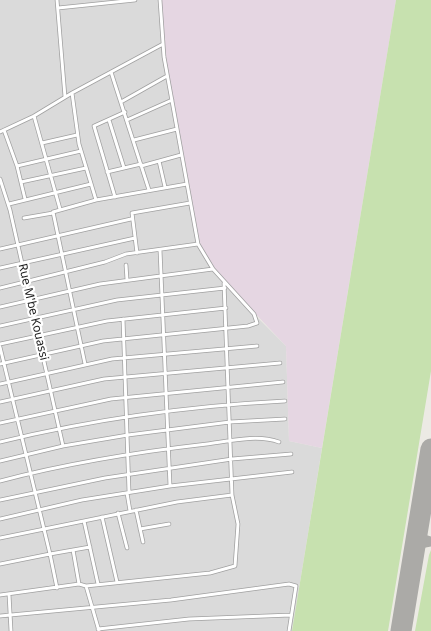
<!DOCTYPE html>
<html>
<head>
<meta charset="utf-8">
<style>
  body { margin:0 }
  canvas { display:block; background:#eceae4 }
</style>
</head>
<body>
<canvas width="431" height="631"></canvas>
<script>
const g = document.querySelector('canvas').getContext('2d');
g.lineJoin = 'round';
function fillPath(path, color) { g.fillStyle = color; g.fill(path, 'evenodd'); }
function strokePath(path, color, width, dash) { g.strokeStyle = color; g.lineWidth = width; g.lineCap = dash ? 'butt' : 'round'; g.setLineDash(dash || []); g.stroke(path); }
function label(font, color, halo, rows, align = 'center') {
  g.font = font + ' "Noto Sans",sans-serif'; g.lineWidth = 4.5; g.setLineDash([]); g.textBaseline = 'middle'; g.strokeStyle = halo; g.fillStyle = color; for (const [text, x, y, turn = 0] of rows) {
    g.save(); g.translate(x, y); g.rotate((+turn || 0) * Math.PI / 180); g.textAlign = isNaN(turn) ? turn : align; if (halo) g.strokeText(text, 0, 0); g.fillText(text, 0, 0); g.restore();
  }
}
fillPath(new Path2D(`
  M 0,0 L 160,0 L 254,314 L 286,346 L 289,441 L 322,448 L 292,631 L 0,631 Z`), '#dadada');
fillPath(new Path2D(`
  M 160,0 L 396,0 L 322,448 L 289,441 L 286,346 L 213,269 L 199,247 L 167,76 Z`), '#e5d6e2');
fillPath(new Path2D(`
  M 396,0 L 431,0 L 431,371 L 388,631 L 292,631 Z
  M 431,550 L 431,631 L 415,631 L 429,555 Z`), '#c7e1af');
strokePath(new Path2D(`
  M 418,527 L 424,539 L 430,541
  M 414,552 L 420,544 L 431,542`), '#abaaa7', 9);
strokePath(new Path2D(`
  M 401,631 L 431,449`), '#abaaa7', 21);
const street = new Path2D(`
  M 57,0 L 65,97
  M 58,8 L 135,0
  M 111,72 L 149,190
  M 72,93 L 79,144 L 96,200
  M 121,102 L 167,76
  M 34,116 L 60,209
  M 109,120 L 124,168
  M 127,120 L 172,100
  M 4,130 L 17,166 L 25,199
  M 0,132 L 34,116 L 72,93 L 163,44
  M 134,140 L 177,129
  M 42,143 L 77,135
  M 159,161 L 165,187
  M 17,166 L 81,151
  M 141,166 L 181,155
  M 107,172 L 141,164
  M 0,179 L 10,210 L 63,446
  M 21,182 L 86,168
  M 115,197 L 94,126 L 125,112
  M 9,204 L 91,184
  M 24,218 L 53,213
  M 0,249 L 131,219
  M 160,250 L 170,486
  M 137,253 L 132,213 L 190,203
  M 126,265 L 127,280
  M 0,268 L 135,238
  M 0,288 L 105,262 L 126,254 L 198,244
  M 0,307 L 100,284 L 213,269
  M 123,319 L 129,492
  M 0,326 L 117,300 L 225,288
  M 0,344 L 107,321 L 226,308
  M 0,347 L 50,554 L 90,547
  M 0,364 L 103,341 L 248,326 L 257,323 L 254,314 L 213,269 L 198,244 L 164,57 L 160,0
  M 85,364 L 53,212 L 96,200 L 187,184
  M 0,384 L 112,359 L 257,346
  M 0,402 L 104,379 L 280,363
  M 0,423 L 111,399 L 283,382
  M 0,442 C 94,419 188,406 285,401
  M 0,461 L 63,446 L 128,435 L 230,422 L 285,419
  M 0,481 C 68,463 137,452 207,444 C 229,441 258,434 279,442
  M 127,493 L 130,511
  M 0,500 L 105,478 L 232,459 L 291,454
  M 136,510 L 143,542
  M 118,513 L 127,548
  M 102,517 L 117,582
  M 0,519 L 82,500 L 170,486 L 292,472
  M 84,521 L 98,584
  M 140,529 L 169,524
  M 0,538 L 177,502 L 232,495
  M 73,550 L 79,584
  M 0,564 L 50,554 L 57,588
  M 86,586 L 99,631
  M 9,594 L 11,631
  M 0,595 L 79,584 L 86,586 L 210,573 L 235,566 L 238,524 L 232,495 L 224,283
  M 0,616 L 171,600 L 289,584 L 296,586 L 289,631
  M 98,629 L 189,619 L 291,615`);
strokePath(street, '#a0a0a0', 4.5);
strokePath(street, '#fff', 3);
label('12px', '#1c1c1c', '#fff', [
  ["Rue M'be Kouassi",33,312,77]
]);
</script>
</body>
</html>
